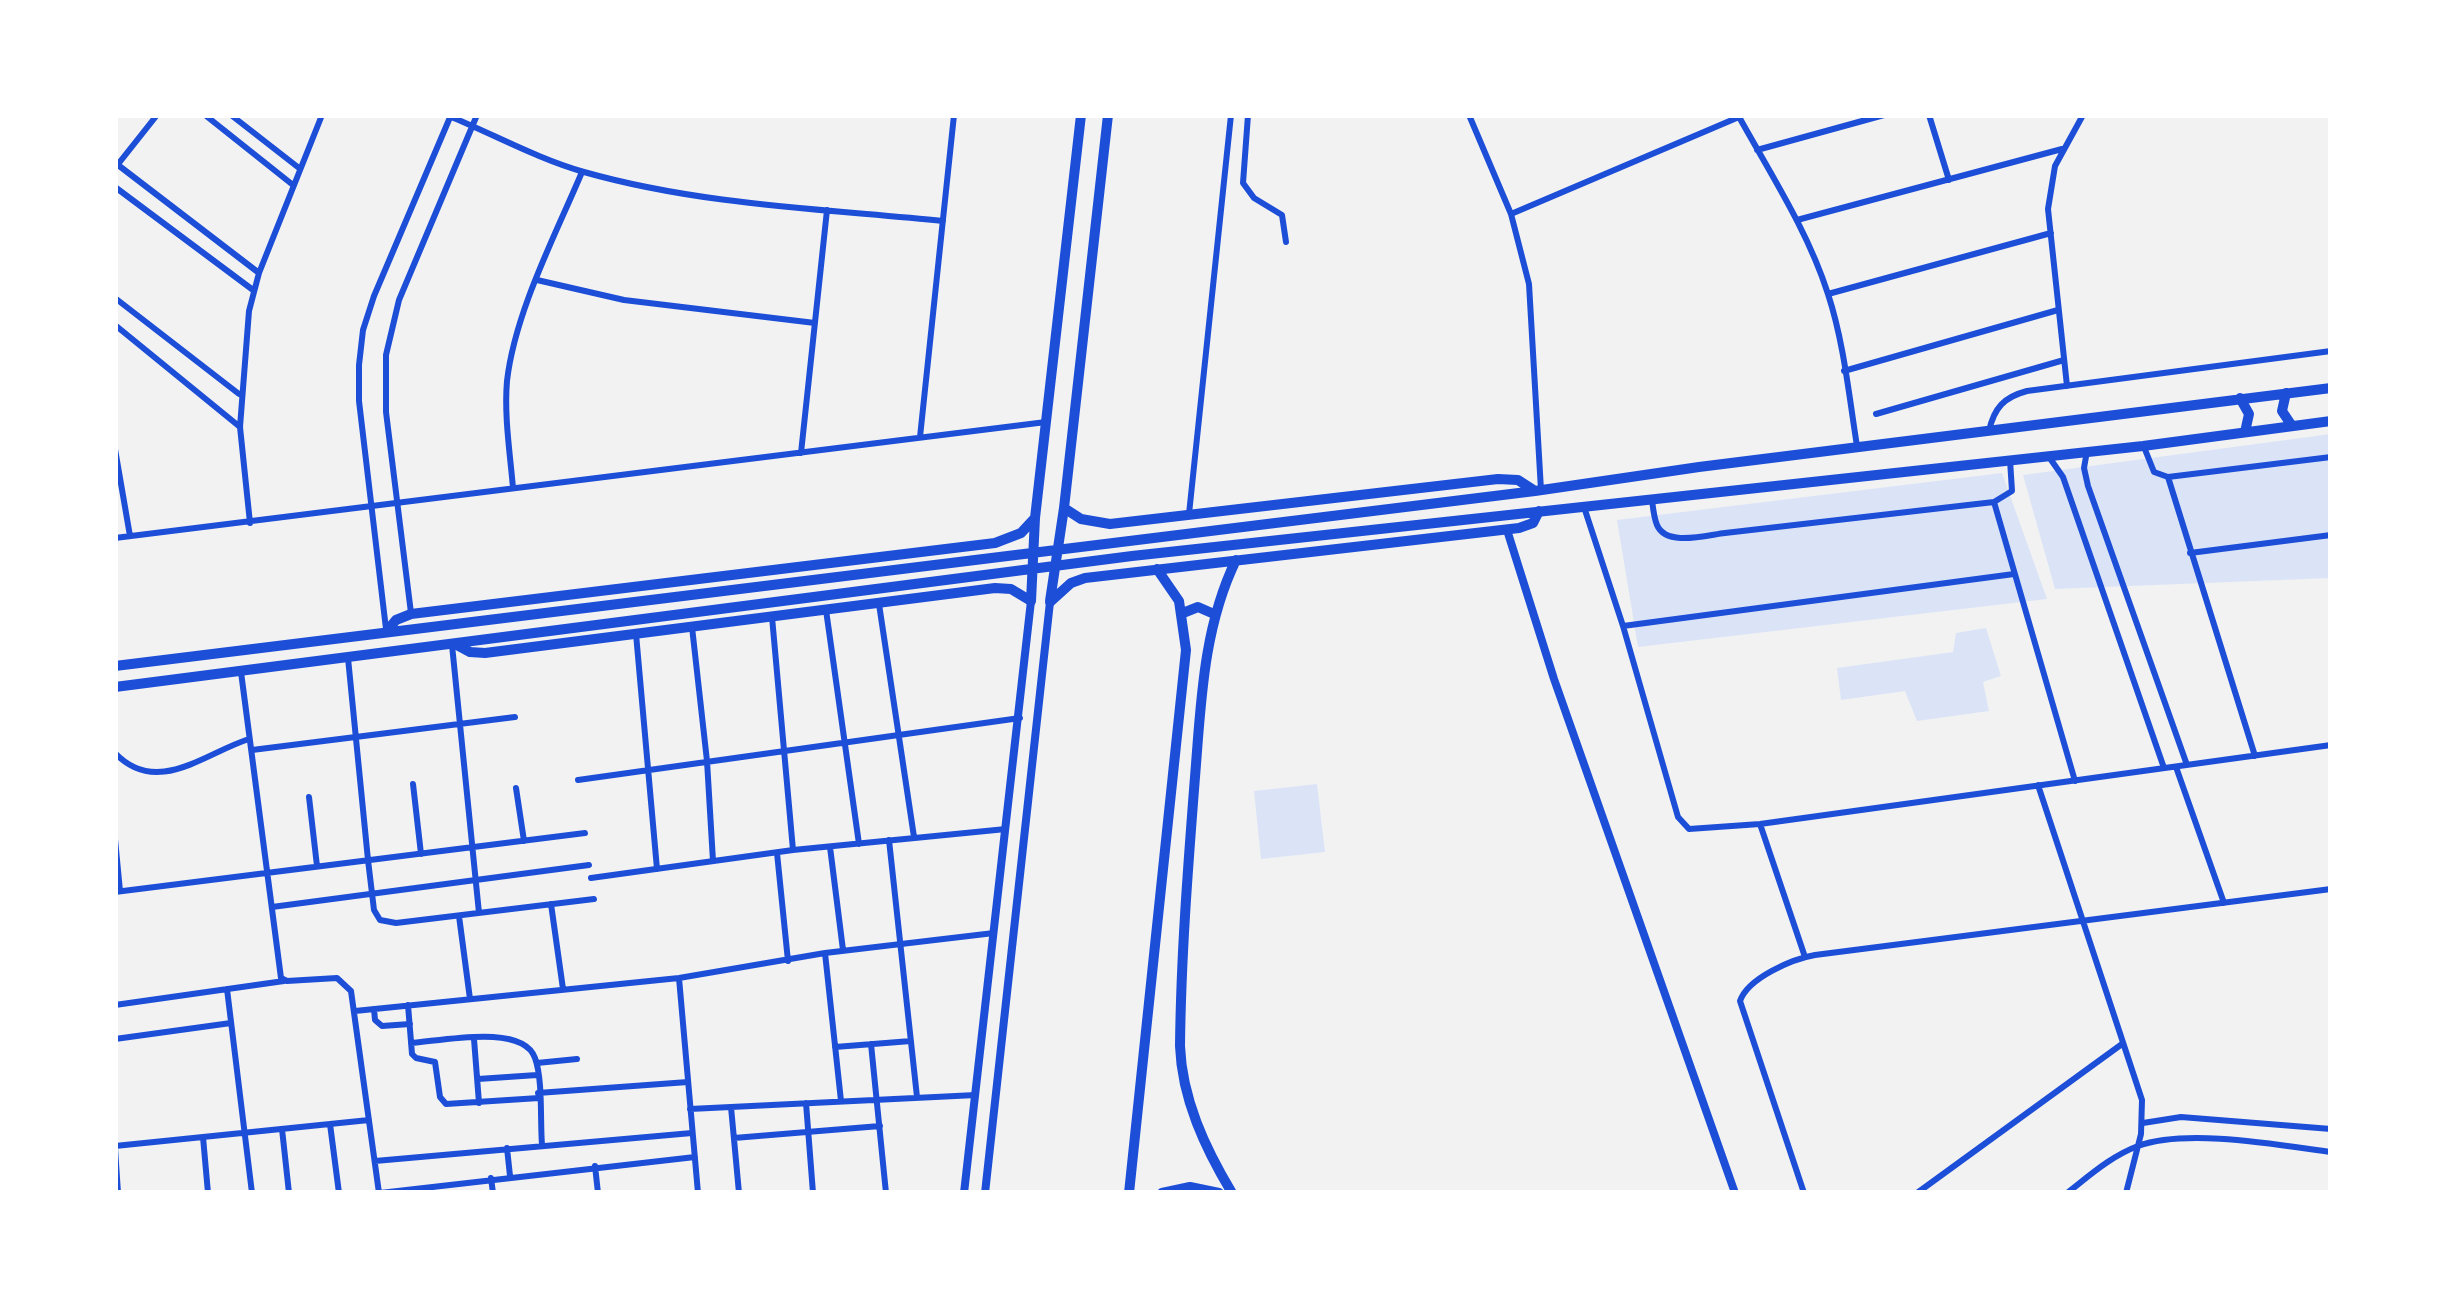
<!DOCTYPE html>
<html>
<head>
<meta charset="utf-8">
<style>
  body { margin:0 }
  #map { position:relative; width:2446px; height:1308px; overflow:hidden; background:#f2f2f2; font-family:Lora,serif }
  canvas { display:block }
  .frame { position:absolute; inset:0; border:118px solid #fff; pointer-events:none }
</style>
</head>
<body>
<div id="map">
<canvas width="2446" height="1308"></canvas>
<div class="frame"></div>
</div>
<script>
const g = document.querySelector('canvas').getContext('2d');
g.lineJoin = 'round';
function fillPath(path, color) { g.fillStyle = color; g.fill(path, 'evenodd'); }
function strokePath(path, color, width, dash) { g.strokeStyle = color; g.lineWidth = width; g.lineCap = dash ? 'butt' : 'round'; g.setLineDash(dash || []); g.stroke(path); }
fillPath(new Path2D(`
  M 2331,434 L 2331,578 L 2055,589 L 2023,475 Z
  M 2002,473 L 2047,599 L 1638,647 L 1617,520 Z
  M 1986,628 L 2001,676 L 1983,682 L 1989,711 L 1917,721 L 1905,691 L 1841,700 L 1837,668 L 1953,652 L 1956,633 Z
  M 1317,784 L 1325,852 L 1261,859 L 1254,791 Z`), '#dbe4f7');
strokePath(new Path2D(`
  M 205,115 L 293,185
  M 231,115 L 299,168
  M 1248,115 L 1243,183 L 1254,198 L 1282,215 L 1286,242
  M 1469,115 L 1511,214 L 1529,284 L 1541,490
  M 1738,115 C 1770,173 1808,231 1828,294 C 1844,343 1849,396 1857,446
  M 1929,115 L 1949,180
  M 449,116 C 493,134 538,159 584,172 C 700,205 824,209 943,221
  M 1757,150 L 1884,115
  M 118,165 L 259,273
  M 115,168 L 157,115
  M 115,187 L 253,290
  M 1511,214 L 1739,117
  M 1797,220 L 2062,149
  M 537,280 L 624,300 L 815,323
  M 1828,294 L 2051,233
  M 115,298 L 239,394
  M 115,325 L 240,427
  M 1844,371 L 2058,310
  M 2067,386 L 2048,209 L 2055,166 L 2083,115
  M 1876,414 L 2064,360
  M 1989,431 C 1994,408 2004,397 2027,391 L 2331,351
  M 920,437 L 954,115
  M 2144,447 L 2154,472 L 2168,477 L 2331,457
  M 115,449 L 130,536
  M 2087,451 L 2084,468 L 2088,486 L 2187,765
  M 801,453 L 827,210
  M 2049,457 L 2063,477 L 2164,768
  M 2168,477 L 2255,756
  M 513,488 C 510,453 504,416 507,381 C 515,312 555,236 582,172
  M 1652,500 C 1653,508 1654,518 1657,525 C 1666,547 1707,535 1725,533 L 1994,502 L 2012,491 L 2010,460
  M 1994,502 L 2075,781
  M 1584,507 L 1623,626 L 1678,817 L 1689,829 L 1760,824 L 2331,745
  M 1189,514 L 1231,115
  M 250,523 L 240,427 L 249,311 L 259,273 L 322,115
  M 115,538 L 1046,422
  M 2190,553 L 2331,535
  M 879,604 L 914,837
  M 826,610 L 859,844
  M 411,613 L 386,412 L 386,355 L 399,300 L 477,115
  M 772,617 L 793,850
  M 1623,626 L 2014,574
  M 692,627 L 707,761 L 713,861
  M 386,629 L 359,401 L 359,365 L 363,330 L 374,296 L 451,115
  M 636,634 L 657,869
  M 452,645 L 479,913
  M 348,658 L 368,860 L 374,910 L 380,920 L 396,923 L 594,899
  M 241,672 L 281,978 L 287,981 L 337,978 L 351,991 L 379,1193
  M 252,750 L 515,717
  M 115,753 C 157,797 205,753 249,739
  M 2176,767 L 2224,903
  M 578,780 L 1020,718
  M 413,784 L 421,854
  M 2038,785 L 2142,1100 L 2141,1134 L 2126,1193
  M 516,788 L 524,841
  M 309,797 L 317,866
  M 1760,824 L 1805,957
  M 115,839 L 120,891
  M 889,840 L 917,1097
  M 830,847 L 843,950
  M 777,853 L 788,961
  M 591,878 L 793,850 L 1006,829
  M 115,892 L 585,833
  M 551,904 L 563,989
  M 272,907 L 589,865
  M 459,916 L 470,999
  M 825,953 L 841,1101
  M 679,978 L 698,1193
  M 227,989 L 252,1193
  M 115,1005 L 284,981
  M 408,1005 L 412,1054 L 416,1058 L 435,1062 L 440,1097 L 446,1104 L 539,1098
  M 374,1009 L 375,1020 L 382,1026 L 410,1024
  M 355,1011 L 679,978 L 825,953 L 994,933
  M 115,1039 L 231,1023
  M 474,1039 L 479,1103
  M 411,1043 C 441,1041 523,1023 535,1058 C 543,1080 540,1120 542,1145
  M 871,1044 L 886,1193
  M 835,1047 L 911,1041
  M 537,1063 L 577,1059
  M 478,1079 L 537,1075
  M 538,1093 L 688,1082
  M 806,1103 L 813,1193
  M 731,1107 L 739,1193
  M 690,1109 L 976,1095
  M 2143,1123 L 2181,1117 L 2331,1129
  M 330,1124 L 339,1193
  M 282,1129 L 289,1193
  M 203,1137 L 208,1193
  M 734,1138 L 880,1126
  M 115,1146 L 369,1120
  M 115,1148 L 118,1193
  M 507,1148 L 510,1176
  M 375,1161 L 692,1133
  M 595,1166 L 598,1193
  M 491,1178 L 493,1193
  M 380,1193 L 695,1157
  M 1804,1193 L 1740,1001 C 1748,978 1792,959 1815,955 L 2331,889
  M 1917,1193 L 2122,1044
  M 2067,1193 C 2089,1176 2111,1156 2138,1146 C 2187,1128 2279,1145 2331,1152`), '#1d4ed8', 6);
strokePath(new Path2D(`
  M 1507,530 L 1554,679 L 1735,1193
  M 964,1193 L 1031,601
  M 985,1193 L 1050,602`), '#1d4ed8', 8);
strokePath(new Path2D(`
  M 2286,393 L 2282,411 L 2292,426
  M 2240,398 L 2249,414 L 2245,432
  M 1064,508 L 1081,519 L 1110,524 L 1498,479 L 1518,480 L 1535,491
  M 1031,601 L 1035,518 L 1081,115
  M 1050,601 L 1064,508 L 1108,115
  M 1050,602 L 1071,583 L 1085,578 L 1519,528 L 1533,523 L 1539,511
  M 1183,613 L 1198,607 L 1214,614
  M 386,632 L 396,620 L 411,614 L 995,543 L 1021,533 L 1035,518
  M 457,645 L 470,652 L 485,653 L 995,588 L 1011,589 L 1031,601
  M 115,666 L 1535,491 L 1699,467 L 2331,388
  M 115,687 L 1132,556 L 2143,446 L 2331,421
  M 1129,1193 L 1186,650 L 1179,601 L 1157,569
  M 1162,1193 L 1190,1187 L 1219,1193
  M 1232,1193 C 1205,1148 1182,1099 1180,1046 C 1181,956 1188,867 1195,777 C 1201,703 1203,628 1236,560`), '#1d4ed8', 10);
</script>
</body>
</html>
